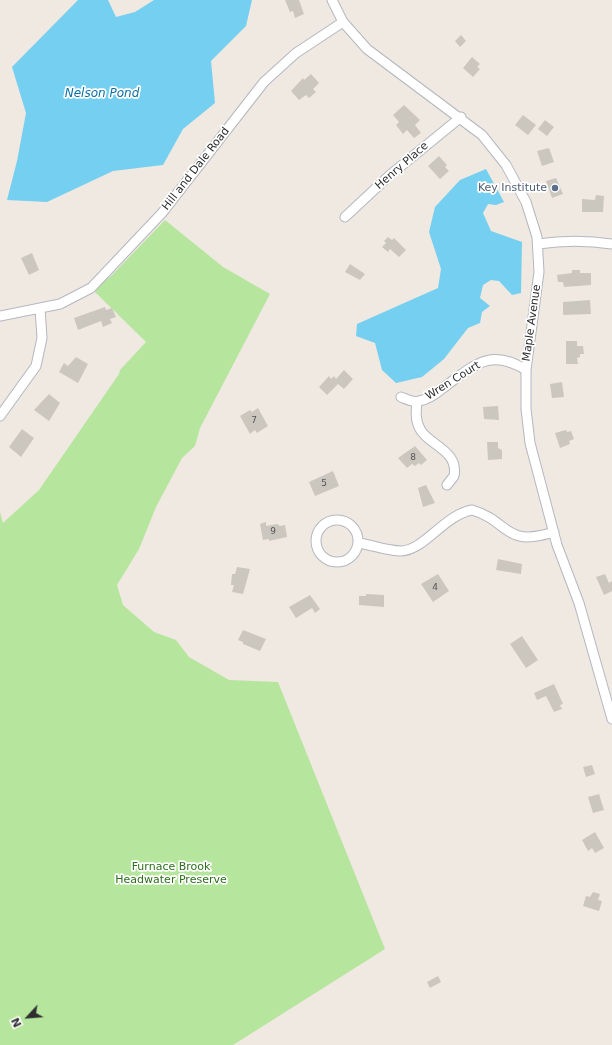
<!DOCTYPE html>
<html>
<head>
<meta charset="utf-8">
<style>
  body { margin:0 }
  #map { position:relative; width:612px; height:1045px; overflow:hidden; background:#efe9e1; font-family:"DejaVu Sans",sans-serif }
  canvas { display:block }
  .north { position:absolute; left:8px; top:997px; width:40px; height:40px; -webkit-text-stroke:3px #fff; paint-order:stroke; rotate:244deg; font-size:11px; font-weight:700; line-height:16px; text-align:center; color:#2e2e2e }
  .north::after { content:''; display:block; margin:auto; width:14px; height:18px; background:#2e2e2e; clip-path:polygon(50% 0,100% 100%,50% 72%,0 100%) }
</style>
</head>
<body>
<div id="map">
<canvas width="612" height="1045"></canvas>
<div class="north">N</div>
</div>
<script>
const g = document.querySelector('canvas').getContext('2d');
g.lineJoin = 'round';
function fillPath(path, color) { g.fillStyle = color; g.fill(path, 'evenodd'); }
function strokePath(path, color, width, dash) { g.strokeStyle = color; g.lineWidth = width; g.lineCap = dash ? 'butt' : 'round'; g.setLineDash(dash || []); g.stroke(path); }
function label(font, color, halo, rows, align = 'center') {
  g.font = font + ' "DejaVu Sans",sans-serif'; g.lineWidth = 3.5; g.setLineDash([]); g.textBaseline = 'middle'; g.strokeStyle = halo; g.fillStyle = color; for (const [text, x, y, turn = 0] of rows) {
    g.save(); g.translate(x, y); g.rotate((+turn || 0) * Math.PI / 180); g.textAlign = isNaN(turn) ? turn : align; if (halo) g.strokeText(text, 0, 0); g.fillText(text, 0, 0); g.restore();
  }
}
fillPath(new Path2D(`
  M 165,220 L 223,267 L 270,294 L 200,428 L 195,446 L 182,458 L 156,507 L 139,549 L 117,585 L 123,605 L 154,632 L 176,640 L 189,657 L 229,680 L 278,682 L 385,949 L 233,1045 L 0,1045 L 0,512 L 3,523 L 39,490 L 119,374 L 120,370 L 146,342 L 93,290 L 111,276 Z`), '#b6e59e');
fillPath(new Path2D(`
  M 78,0 L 108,0 L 116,17 L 135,12 L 154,0 L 252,0 L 246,26 L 211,61 L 215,103 L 183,129 L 163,165 L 113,171 L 47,202 L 7,200 L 17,161 L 26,113 L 12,67 Z
  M 486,169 L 504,202 L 496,205 L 488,204 L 483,213 L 491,231 L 522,242 L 521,293 L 512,295 L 499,281 L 491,280 L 483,285 L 480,298 L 490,306 L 482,312 L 480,323 L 468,328 L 444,359 L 422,377 L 396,383 L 382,370 L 375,343 L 356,336 L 357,324 L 438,288 L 441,269 L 429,232 L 435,207 L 460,180 Z`), '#75cff0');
fillPath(new Path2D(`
  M 285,0 L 299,0 L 304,14 L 295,18 L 293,11 L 290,12 Z
  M 461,35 L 466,41 L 460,47 L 455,41 Z
  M 472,57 L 480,64 L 477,67 L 480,69 L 473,77 L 463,68 Z
  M 311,74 L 319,83 L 313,89 L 316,92 L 309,98 L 306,95 L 299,100 L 291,91 L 303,78 L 304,80 Z
  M 404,105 L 420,120 L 415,125 L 421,133 L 414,138 L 407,130 L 403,134 L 396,125 L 399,122 L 393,115 Z
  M 523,115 L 536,125 L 528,135 L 515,125 Z
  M 545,120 L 554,127 L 547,136 L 538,129 Z
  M 549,148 L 554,162 L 542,166 L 537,151 Z
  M 439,156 L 447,165 L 445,167 L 449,171 L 440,179 L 428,166 Z
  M 556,178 L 563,194 L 552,198 L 546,181 Z
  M 596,195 L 604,196 L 603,212 L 582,212 L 582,199 L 595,200 Z
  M 388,237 L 392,240 L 394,238 L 406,250 L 399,257 L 390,249 L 388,252 L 382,247 L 386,243 L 384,241 Z
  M 32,253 L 39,270 L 29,275 L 21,258 Z
  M 350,264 L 365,274 L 360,280 L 345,272 Z
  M 572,270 L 580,270 L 580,273 L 591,273 L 591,285 L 564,287 L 563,282 L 558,282 L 557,275 L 572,273 Z
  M 590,300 L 591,314 L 563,315 L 563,302 Z
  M 105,307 L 106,310 L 112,308 L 116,317 L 110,319 L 112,323 L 103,327 L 101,321 L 78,330 L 74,318 Z
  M 566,341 L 577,341 L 577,346 L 583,346 L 584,354 L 580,354 L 580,357 L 577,358 L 578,364 L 566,364 Z
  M 76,357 L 88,364 L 78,383 L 59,372 L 64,363 L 68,366 Z
  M 344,370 L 353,379 L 344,389 L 338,384 L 327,395 L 319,387 L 329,376 L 331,379 L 334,376 L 336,379 Z
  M 562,382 L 564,397 L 552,398 L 550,384 Z
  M 49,394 L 60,403 L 49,421 L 34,410 Z
  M 498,406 L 499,420 L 484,419 L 483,407 Z
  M 258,408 L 268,426 L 257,433 L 255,430 L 250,434 L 240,416 L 250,410 L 252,412 Z
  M 22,429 L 34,438 L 21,457 L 9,447 Z
  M 566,430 L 567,432 L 571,431 L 574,439 L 569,441 L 570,444 L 560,448 L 555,433 Z
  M 487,442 L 498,442 L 498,448 L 502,450 L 502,459 L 488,460 Z
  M 415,446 L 427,460 L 421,465 L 419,463 L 415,466 L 412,464 L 407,468 L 398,458 Z
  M 333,471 L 339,486 L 315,496 L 309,482 Z
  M 426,485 L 435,503 L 423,507 L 418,488 Z
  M 266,522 L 266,526 L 277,524 L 280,526 L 285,525 L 287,537 L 269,541 L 269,539 L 263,540 L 260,524 Z
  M 498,559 L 522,564 L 521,574 L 496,570 Z
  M 237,567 L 250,569 L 243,594 L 232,592 L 234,585 L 231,585 L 232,574 L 235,574 Z
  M 438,574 L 449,591 L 433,602 L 421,584 Z
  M 605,574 L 609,583 L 612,581 L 612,591 L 604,595 L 596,577 Z
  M 366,594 L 384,595 L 384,607 L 359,605 L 359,596 L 366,596 Z
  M 310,595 L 320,609 L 315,613 L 312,608 L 296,618 L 289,607 Z
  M 243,630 L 266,639 L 260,651 L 243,644 L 243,642 L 238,640 Z
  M 522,636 L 538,660 L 526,668 L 510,644 Z
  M 554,684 L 563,704 L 560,705 L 562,709 L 554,712 L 546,696 L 537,700 L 534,693 Z
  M 592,765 L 595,774 L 586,777 L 583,767 Z
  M 599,794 L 604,810 L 593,813 L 588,797 Z
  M 595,832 L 604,848 L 595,853 L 592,848 L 588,851 L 582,840 Z
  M 593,892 L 600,894 L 598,900 L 602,901 L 599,911 L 583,906 L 586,896 L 590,897 Z
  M 438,976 L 441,982 L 430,988 L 427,982 Z`), '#cbc7bf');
const minor = new Path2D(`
  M 332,0 L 343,22 L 367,49 L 482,135 L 506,165 L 526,202 L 537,237 L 539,272 L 526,370 L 526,409 L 530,443 L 557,545 L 579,603 L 612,719
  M 345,217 L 390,175 L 461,117
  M 538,244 C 564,240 586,240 612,244
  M 0,316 L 60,304 L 91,288 L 162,213 L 264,82 L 296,53 L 343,22
  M 401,397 C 406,399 413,403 419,401 C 427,400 437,393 443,388 C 473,366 490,347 526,370
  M 417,402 C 416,411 415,420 420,429 C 428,445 459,450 454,476 L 447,485
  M 0,416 L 36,366 L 42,338 L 40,308
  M316 541a21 21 0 1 1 42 0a21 21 0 1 1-42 0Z
  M 359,543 C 372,545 387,551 401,551 C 425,550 444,515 472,510 C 510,521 503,548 554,532`);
strokePath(minor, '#b4b7c1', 11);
strokePath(minor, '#fff', 9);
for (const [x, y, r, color] of [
  [555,188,4,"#5c6f8a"]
]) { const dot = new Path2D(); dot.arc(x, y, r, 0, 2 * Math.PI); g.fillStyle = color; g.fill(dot); strokePath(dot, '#fff', 1.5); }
label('9px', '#555452', null, [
  ["7",254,421],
  ["8",413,458],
  ["5",324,484],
  ["9",273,532],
  ["4",435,588]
]);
label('11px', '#2e2e2e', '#fff', [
  ["Henry Place",402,166,-41],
  ["Hill and Dale Road",196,169,-52],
  ["Maple Avenue",532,323,-82],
  ["Wren Court",453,381,-32]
]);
label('11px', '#4e5e75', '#fff', [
  ["Key Institute",547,188]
], 'right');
label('11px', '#2c6e1b', '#fff', [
  ["Furnace Brook",171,867],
  ["Headwater Preserve",171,880]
]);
label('italic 12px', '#0d6fa3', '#fff', [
  ["Nelson Pond",102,94]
]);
</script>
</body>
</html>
